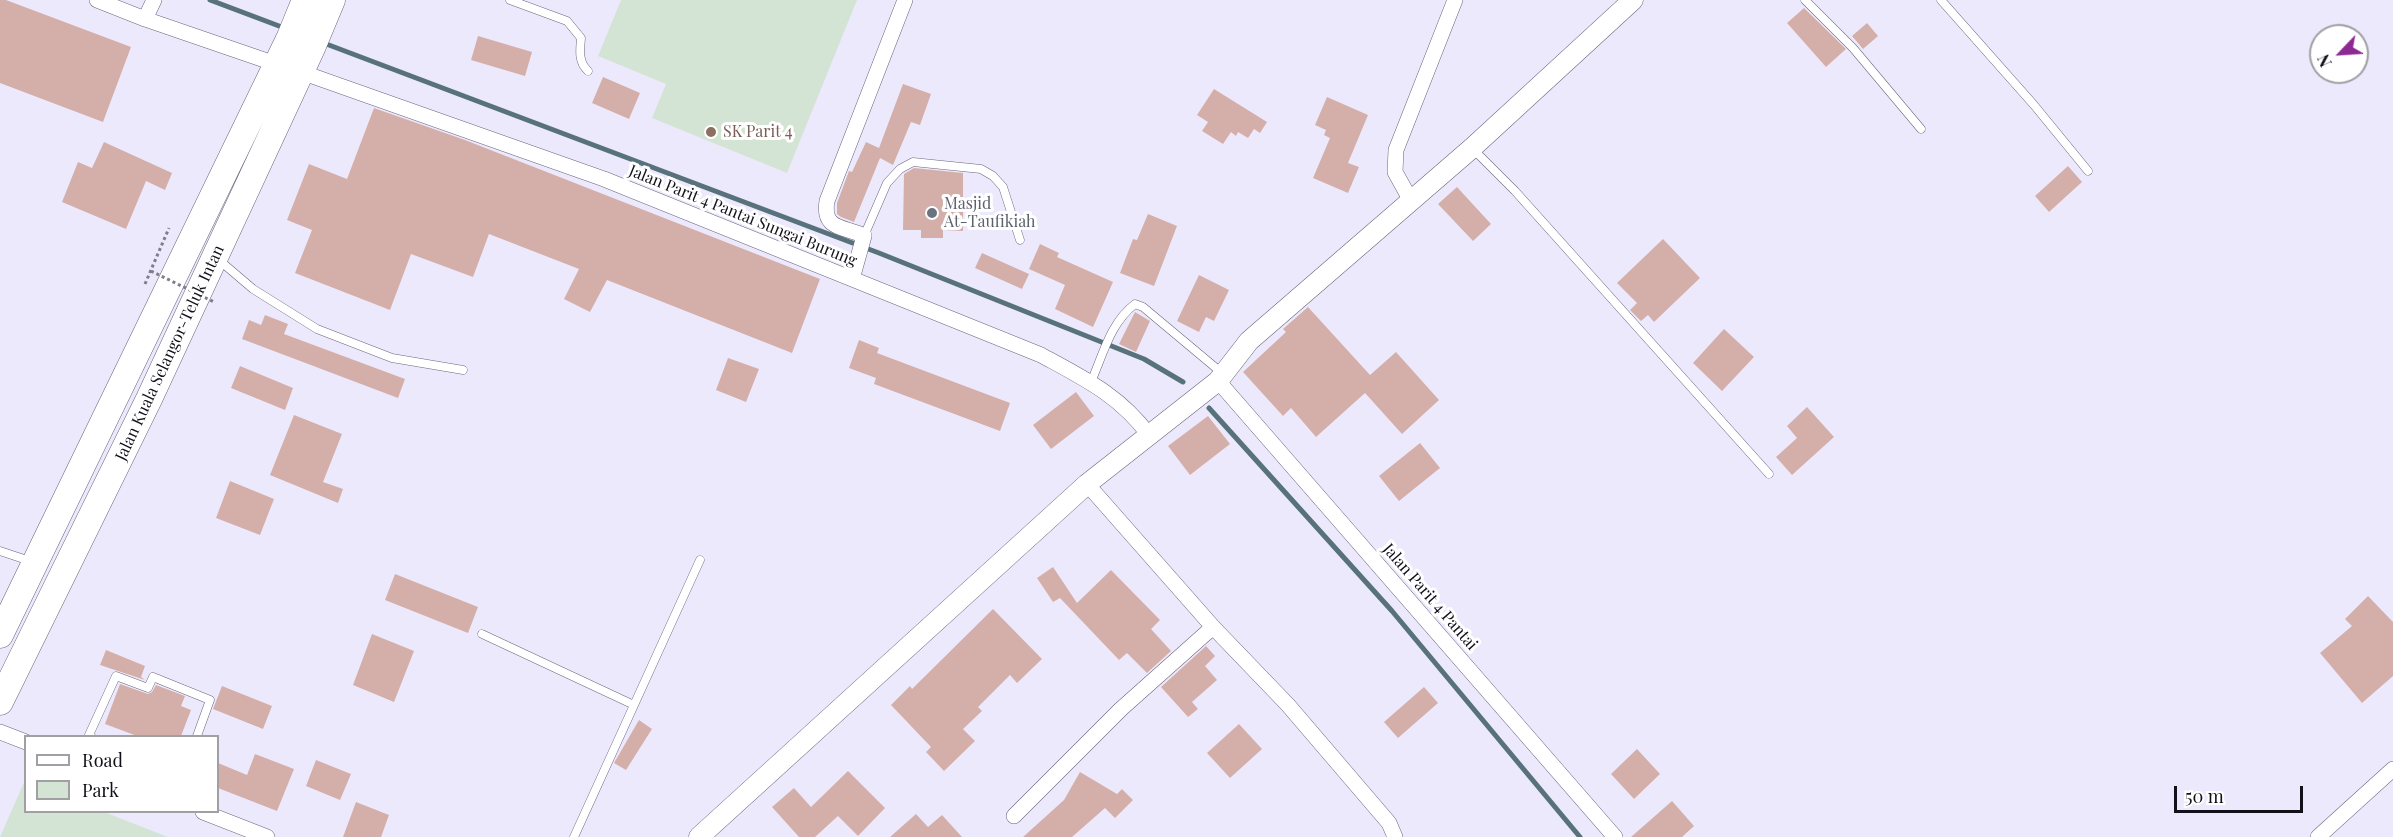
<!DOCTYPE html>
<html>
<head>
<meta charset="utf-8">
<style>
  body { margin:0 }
  #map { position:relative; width:2393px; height:837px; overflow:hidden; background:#ede9fd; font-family:"Playfair Display",serif }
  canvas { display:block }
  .legend { position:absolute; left:24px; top:735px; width:195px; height:78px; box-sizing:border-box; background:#fff; border:2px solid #a09fa3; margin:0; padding:8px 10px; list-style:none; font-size:18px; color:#121019 }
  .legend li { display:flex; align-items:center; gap:12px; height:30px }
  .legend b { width:30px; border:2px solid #a09fa3 }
  .north { position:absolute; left:2309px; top:24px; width:60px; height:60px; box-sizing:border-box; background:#fff; border:2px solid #a09fa3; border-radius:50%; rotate:245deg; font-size:16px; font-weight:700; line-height:24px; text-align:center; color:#121019 }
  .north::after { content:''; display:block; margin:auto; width:21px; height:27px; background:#8c2a93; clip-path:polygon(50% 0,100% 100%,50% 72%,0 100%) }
  .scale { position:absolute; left:2174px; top:786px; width:129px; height:27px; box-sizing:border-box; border:3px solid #121019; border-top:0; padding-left:8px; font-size:18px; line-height:21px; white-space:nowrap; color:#121019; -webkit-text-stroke:4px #fff; paint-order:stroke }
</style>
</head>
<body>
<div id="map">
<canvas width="2393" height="837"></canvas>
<ul class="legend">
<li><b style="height:8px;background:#fff"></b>Road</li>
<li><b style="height:16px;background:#d4e4d4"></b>Park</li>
</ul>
<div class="north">N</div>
<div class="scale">50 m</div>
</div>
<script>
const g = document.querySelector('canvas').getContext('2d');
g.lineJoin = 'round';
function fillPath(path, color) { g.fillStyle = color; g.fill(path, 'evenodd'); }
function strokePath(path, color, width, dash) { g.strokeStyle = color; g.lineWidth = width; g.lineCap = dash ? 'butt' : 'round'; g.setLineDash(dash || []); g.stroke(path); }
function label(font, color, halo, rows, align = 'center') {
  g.font = font + ' "Playfair Display",serif'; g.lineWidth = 6; g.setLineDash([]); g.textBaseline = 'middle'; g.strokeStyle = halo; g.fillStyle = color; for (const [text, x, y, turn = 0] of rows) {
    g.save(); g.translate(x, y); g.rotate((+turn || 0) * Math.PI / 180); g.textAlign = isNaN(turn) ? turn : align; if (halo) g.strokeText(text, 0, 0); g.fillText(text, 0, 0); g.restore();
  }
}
fillPath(new Path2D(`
  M 621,0 L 857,0 L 787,173 L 652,118 L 666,84 L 598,56 Z
  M 25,780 L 26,812 L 104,812 L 168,837 L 0,837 Z`), '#d4e4d4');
strokePath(new Path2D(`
  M 210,0 L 287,29
  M 321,42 L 879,253 L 1144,359 L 1183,382
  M 1209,408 L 1392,611 L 1580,837`), '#57727a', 5);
fillPath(new Path2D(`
  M 0,0 L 6,0 L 131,47 L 103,122 L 0,83 Z
  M 1804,8 L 1846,49 L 1826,67 L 1787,23 Z
  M 1867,23 L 1878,36 L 1863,49 L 1852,36 Z
  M 478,36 L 532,52 L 525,76 L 471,60 Z
  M 603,77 L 640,93 L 629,119 L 592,103 Z
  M 903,84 L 931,94 L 920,125 L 911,122 L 893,165 L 880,158 L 854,222 L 841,217 L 837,214 L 837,203 L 849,171 L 852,172 L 866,142 L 879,148 Z
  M 1214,89 L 1267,122 L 1260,133 L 1254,129 L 1248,138 L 1238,132 L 1236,136 L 1231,132 L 1223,144 L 1202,131 L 1208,122 L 1197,115 Z
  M 1327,97 L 1368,115 L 1348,163 L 1359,167 L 1348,193 L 1313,178 L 1330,138 L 1324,135 L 1326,130 L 1315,125 Z
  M 374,108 L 465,140 L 820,279 L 792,353 L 607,280 L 590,312 L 564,299 L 579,269 L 489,234 L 473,277 L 411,254 L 390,310 L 295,273 L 312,230 L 287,220 L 309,164 L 347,179 Z
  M 104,142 L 172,173 L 165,190 L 146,181 L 126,229 L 62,202 L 78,162 L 92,168 Z
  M 2068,166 L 2082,182 L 2049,212 L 2035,196 Z
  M 914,168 L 963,173 L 963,231 L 943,230 L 943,238 L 921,238 L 921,230 L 903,230 L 904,174 Z
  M 1457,187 L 1491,224 L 1473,241 L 1438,204 Z
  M 1148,214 L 1177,226 L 1154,286 L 1120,273 L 1133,239 L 1137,240 Z
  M 1663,239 L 1700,278 L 1654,322 L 1648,315 L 1641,321 L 1630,310 L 1637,303 L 1617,283 Z
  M 1040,244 L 1059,253 L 1057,257 L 1113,282 L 1093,327 L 1055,309 L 1065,285 L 1029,269 Z
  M 982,253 L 1029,274 L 1022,289 L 975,268 Z
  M 1199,275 L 1229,290 L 1214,321 L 1206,317 L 1199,332 L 1177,321 Z
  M 1308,307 L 1370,375 L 1396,352 L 1439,400 L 1402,434 L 1365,393 L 1316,437 L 1291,408 L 1283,416 L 1243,372 L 1286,332 L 1283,329 Z
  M 1135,312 L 1150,321 L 1136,352 L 1119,344 Z
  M 265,315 L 288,324 L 284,334 L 405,379 L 398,398 L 242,339 L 249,320 L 261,325 Z
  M 1724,329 L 1754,357 L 1722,391 L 1693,363 Z
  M 859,340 L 879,348 L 877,353 L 1010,403 L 1000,431 L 874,384 L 876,378 L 849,368 Z
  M 728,358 L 759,369 L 746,402 L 716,390 Z
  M 240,366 L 293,388 L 285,410 L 231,388 Z
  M 1076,392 L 1094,416 L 1051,449 L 1033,425 Z
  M 1807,407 L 1834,437 L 1792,475 L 1776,457 L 1797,438 L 1787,426 Z
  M 294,415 L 342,434 L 323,482 L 343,489 L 338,503 L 270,475 Z
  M 1208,416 L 1230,444 L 1190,475 L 1168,446 Z
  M 1420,443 L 1440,468 L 1399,501 L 1379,476 Z
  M 230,481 L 274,499 L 260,535 L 216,518 Z
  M 1053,567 L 1077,603 L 1111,570 L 1160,620 L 1151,629 L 1171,651 L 1147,673 L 1127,653 L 1119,660 L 1060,598 L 1053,602 L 1037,578 Z
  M 395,574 L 478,607 L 468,633 L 385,600 Z
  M 2368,596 L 2393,622 L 2393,676 L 2362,703 L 2320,653 L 2352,626 L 2345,619 Z
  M 993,609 L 1042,659 L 1017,683 L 1010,675 L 978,707 L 982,711 L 963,729 L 975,741 L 944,771 L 926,752 L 931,747 L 891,705 L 910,686 L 912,689 Z
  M 372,634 L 414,651 L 394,702 L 353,685 Z
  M 1206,646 L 1215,656 L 1205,666 L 1217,680 L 1192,702 L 1198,709 L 1188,717 L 1161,687 Z
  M 106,650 L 145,666 L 141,677 L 145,680 L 100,665 Z
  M 120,684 L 148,694 L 152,692 L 156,685 L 185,696 L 181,706 L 191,710 L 181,736 L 137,736 L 105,724 Z
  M 222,686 L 272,706 L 263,729 L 213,709 Z
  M 1424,687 L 1438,703 L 1398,738 L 1384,722 Z
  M 639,720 L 652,729 L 626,770 L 614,763 Z
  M 1239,724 L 1262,749 L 1230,778 L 1207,753 Z
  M 1637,749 L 1660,774 L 1634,799 L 1611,774 Z
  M 255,754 L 294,769 L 277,811 L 218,788 L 218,763 L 247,775 Z
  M 316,760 L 351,774 L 340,800 L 306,786 Z
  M 848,771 L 885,808 L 858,836 L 838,816 L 815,837 L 799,837 L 772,807 L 794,788 L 811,807 Z
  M 1080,772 L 1117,794 L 1122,789 L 1133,800 L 1115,818 L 1105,808 L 1072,837 L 1023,837 L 1064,800 Z
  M 1672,801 L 1694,826 L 1682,837 L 1631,837 Z
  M 356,802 L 389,815 L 381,837 L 343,837 Z
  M 916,814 L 928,827 L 942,815 L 962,837 L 890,837 Z`), '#d4afaa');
const service = new Path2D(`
  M 510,0 L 567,21 L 581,38 C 580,50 578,62 588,71
  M 1805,0 L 1853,48 L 1921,129
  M 1941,0 L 2034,105 L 2088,171
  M 1473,149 L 1515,191 L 1769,474
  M 864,236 L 887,183 L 900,169 L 913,162 L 981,169 L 993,176 L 1003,187 L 1020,240
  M 219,260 L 253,289 L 317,329 L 392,358 L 463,370
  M 1091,382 C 1103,355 1110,323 1135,304 L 1143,307 L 1222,373
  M 0,551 L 30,561
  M 482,634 L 634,705
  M 91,736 L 89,735 L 116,676 L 148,688 L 153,677 L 210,700 L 197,736
  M 574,837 L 700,560`);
const minor = new Path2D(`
  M 97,0 L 145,19 L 276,64
  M 145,19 L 154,0
  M 301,72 L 604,179 L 1041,355 C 1085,379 1119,395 1149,435
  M 1410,199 L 1395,172 L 1396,150 L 1455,0
  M 852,279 L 864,236 C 845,226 822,231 827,201 L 905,0
  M 1218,381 L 1615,837
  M 1087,484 L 1213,627 L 1288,705 L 1389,823 L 1395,837
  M 0,732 L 26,742
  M 203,812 L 267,837
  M 1014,816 L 1121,709 L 1213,627
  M 2318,837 L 2393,769`);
const tertiary = new Path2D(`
  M 699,837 L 1087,484 L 1218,381 L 1249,341 L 1472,148 L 1633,0`);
const trunk = new Path2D(`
  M 0,635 L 290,37 L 305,0
  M 0,702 L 149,399 L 312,48 L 332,0`);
strokePath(service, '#6a667b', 9);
strokePath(minor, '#6a667b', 16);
strokePath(tertiary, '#6a667b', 21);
strokePath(trunk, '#6a667b', 27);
strokePath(new Path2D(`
  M 145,284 L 169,228`), '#7f7c8b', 3, [3, 3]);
strokePath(service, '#fff', 8);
strokePath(minor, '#fff', 15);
strokePath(tertiary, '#fff', 20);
strokePath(trunk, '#fff', 26);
strokePath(new Path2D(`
  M 151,271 L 214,302`), '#7f7c8b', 3, [3, 3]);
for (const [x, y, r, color] of [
  [711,132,6,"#8d6e63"],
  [932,213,6,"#6b7280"]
]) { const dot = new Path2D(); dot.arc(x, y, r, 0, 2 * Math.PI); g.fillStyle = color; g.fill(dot); strokePath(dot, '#fff', 2); }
label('16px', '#785e54', '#fff', [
  ["SK Parit 4",723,132]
], 'left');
label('16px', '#5b616d', '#fff', [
  ["Masjid",944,204],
  ["At-Taufikiah",944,222]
], 'left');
label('16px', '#121019', '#fff', [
  ["Jalan Parit 4 Pantai Sungai Burung",743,216,22],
  ["Jalan Kuala Selangor-Teluk Intan",170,353,-65],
  ["Jalan Parit 4 Pantai",1430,597,49]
]);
</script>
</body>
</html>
